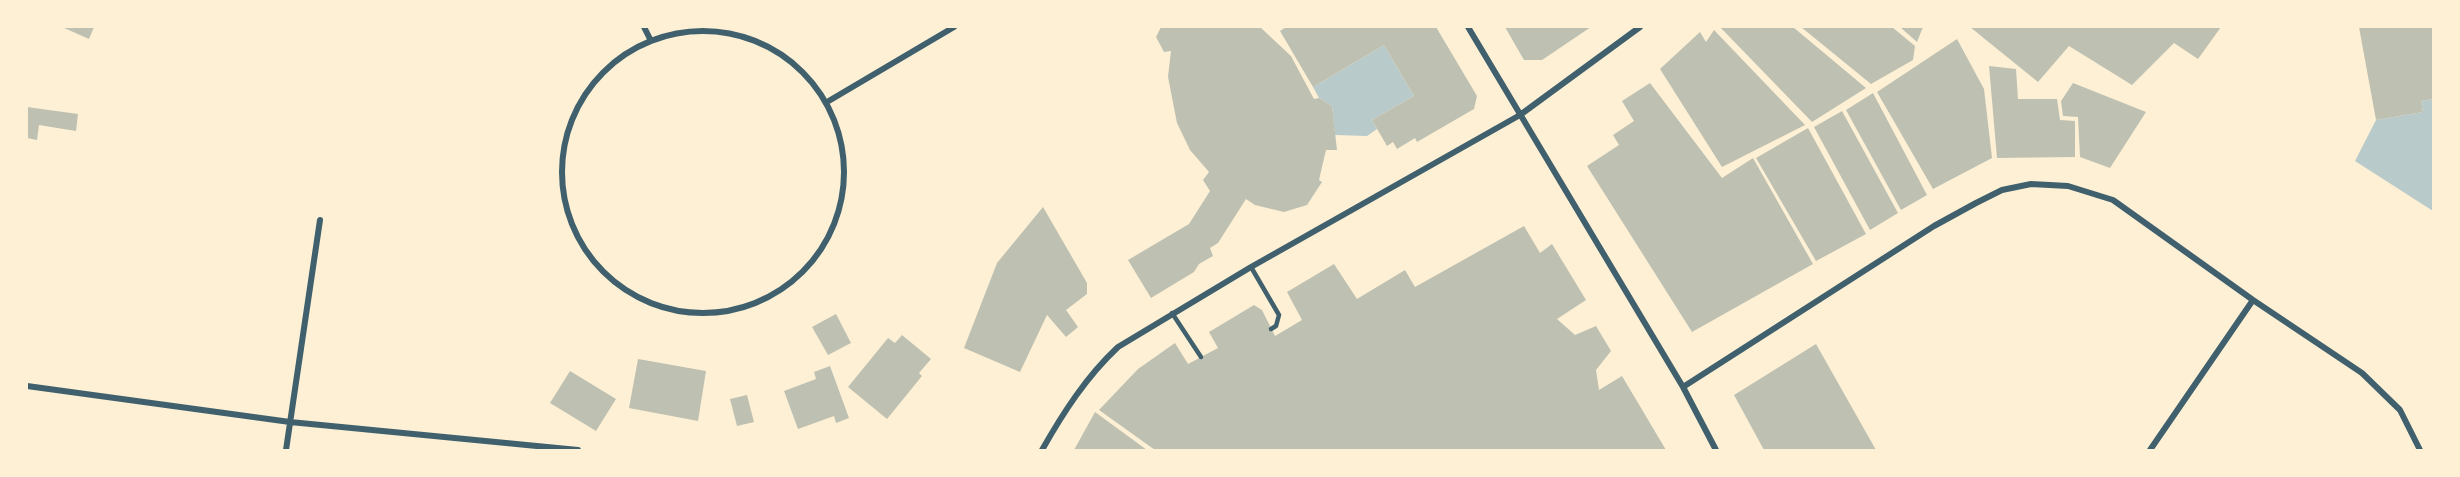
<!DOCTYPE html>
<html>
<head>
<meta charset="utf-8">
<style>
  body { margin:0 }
  #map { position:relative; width:2460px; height:477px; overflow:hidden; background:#fdf0d5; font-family:Georgia,serif }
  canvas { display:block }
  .frame { position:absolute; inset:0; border:28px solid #fdf0d5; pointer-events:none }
</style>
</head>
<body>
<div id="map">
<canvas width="2460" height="477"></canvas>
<div class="frame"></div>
</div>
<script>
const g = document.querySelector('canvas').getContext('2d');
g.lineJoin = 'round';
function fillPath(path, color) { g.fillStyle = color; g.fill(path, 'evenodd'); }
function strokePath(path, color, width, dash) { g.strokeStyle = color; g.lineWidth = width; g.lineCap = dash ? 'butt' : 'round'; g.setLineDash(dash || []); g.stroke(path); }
fillPath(new Path2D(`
  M 1384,45 L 1414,96 L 1372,120 L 1377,129 L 1367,136 L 1335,135 L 1332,106 L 1319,98 L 1313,87 Z
  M 2433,99 L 2433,211 L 2355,161 L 2376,120 L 2423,112 L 2421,101 Z`), '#b9caca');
fillPath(new Path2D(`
  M 62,27 L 94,27 L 89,39 Z
  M 1161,27 L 1260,27 L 1291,56 L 1314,99 L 1319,98 L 1332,106 L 1337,150 L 1326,150 L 1319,180 L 1322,182 L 1307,205 L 1284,212 L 1255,205 L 1246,199 L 1218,243 L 1210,248 L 1213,256 L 1199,264 L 1194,272 L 1151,298 L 1128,260 L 1189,224 L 1210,191 L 1203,180 L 1209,172 L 1190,150 L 1177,123 L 1168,77 L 1171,51 L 1164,52 L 1156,37 Z
  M 1286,27 L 1436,27 L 1477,96 L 1474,109 L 1417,142 L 1415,138 L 1397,149 L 1393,142 L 1387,146 L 1372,120 L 1414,96 L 1384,45 L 1313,87 L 1280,31 Z
  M 1505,27 L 1591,27 L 1542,60 L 1524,60 Z
  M 1720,27 L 1793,27 L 1866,88 L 1812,122 Z
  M 1801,27 L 1892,27 L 1915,46 L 1913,60 L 1871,84 Z
  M 1900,27 L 1923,27 L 1917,42 Z
  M 1970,27 L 2221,27 L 2198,59 L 2174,43 L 2132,85 L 2069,46 L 2038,82 Z
  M 2359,27 L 2433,27 L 2433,99 L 2421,101 L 2423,112 L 2376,120 Z
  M 1714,30 L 1805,125 L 1722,167 L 1660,69 L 1700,32 L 1706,42 Z
  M 1957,39 L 1984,89 L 1992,158 L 1933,189 L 1877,92 Z
  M 1989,66 L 2016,69 L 2018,99 L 2057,99 L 2060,120 L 2075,121 L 2075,157 L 1997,158 Z
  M 1650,83 L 1722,178 L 1753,158 L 1813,264 L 1692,332 L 1587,166 L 1619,145 L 1613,135 L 1634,121 L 1622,101 Z
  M 2073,83 L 2146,112 L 2110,168 L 2080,157 L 2078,117 L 2063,116 L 2061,101 Z
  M 1873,93 L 1927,195 L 1901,210 L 1846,110 Z
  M 27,107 L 78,114 L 76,131 L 39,125 L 37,140 L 27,138 Z
  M 1842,111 L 1898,213 L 1870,230 L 1814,127 Z
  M 1808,128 L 1866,234 L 1816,261 L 1756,158 Z
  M 1043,207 L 1087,283 L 1087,294 L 1066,310 L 1078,327 L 1066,337 L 1047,315 L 1020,372 L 964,348 L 997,263 Z
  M 1524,226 L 1540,253 L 1552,244 L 1586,300 L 1557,319 L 1575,335 L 1596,326 L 1611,351 L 1596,370 L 1599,390 L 1622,376 L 1666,450 L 1155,450 L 1099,410 L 1138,369 L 1175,343 L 1188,364 L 1218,348 L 1209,332 L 1254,305 L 1262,310 L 1275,336 L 1302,320 L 1287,292 L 1334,264 L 1357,299 L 1405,270 L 1415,287 Z
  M 836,314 L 851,343 L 828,355 L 812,327 Z
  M 902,335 L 931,359 L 919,373 L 922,376 L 887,419 L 848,387 L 888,338 L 895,343 Z
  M 1816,344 L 1876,450 L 1764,450 L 1734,395 Z
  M 638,359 L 706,371 L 698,421 L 629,408 Z
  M 830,366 L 849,418 L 836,423 L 834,416 L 798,429 L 784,391 L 816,379 L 814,372 Z
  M 570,371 L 616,399 L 596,431 L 550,403 Z
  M 747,395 L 754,422 L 737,426 L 730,399 Z
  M 1095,412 L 1147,450 L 1074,450 Z`), '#bec0b2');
strokePath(new Path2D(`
  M 1251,267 L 1279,315 L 1276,326 L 1271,329
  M 1172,313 L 1201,357`), '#3f606c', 4.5);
strokePath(new Path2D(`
  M 644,27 L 650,39
  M 1468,27 L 1683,387
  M562 172a141 141 0 1 1 282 0a141 141 0 1 1-282 0Z
  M 827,102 L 954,27
  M 27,386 L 290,422 L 578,450
  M 286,450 L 320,220
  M 1042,450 C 1063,413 1086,377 1118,347 L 1251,267 L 1520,115 L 1640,27
  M 1716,450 L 1683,387 L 1934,226 L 1976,203 L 2002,190 L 2031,184 L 2068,186 L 2113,200 L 2253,300 L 2362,373 L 2400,410 L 2420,450
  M 2150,450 L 2253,300`), '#3f606c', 6);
</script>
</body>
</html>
